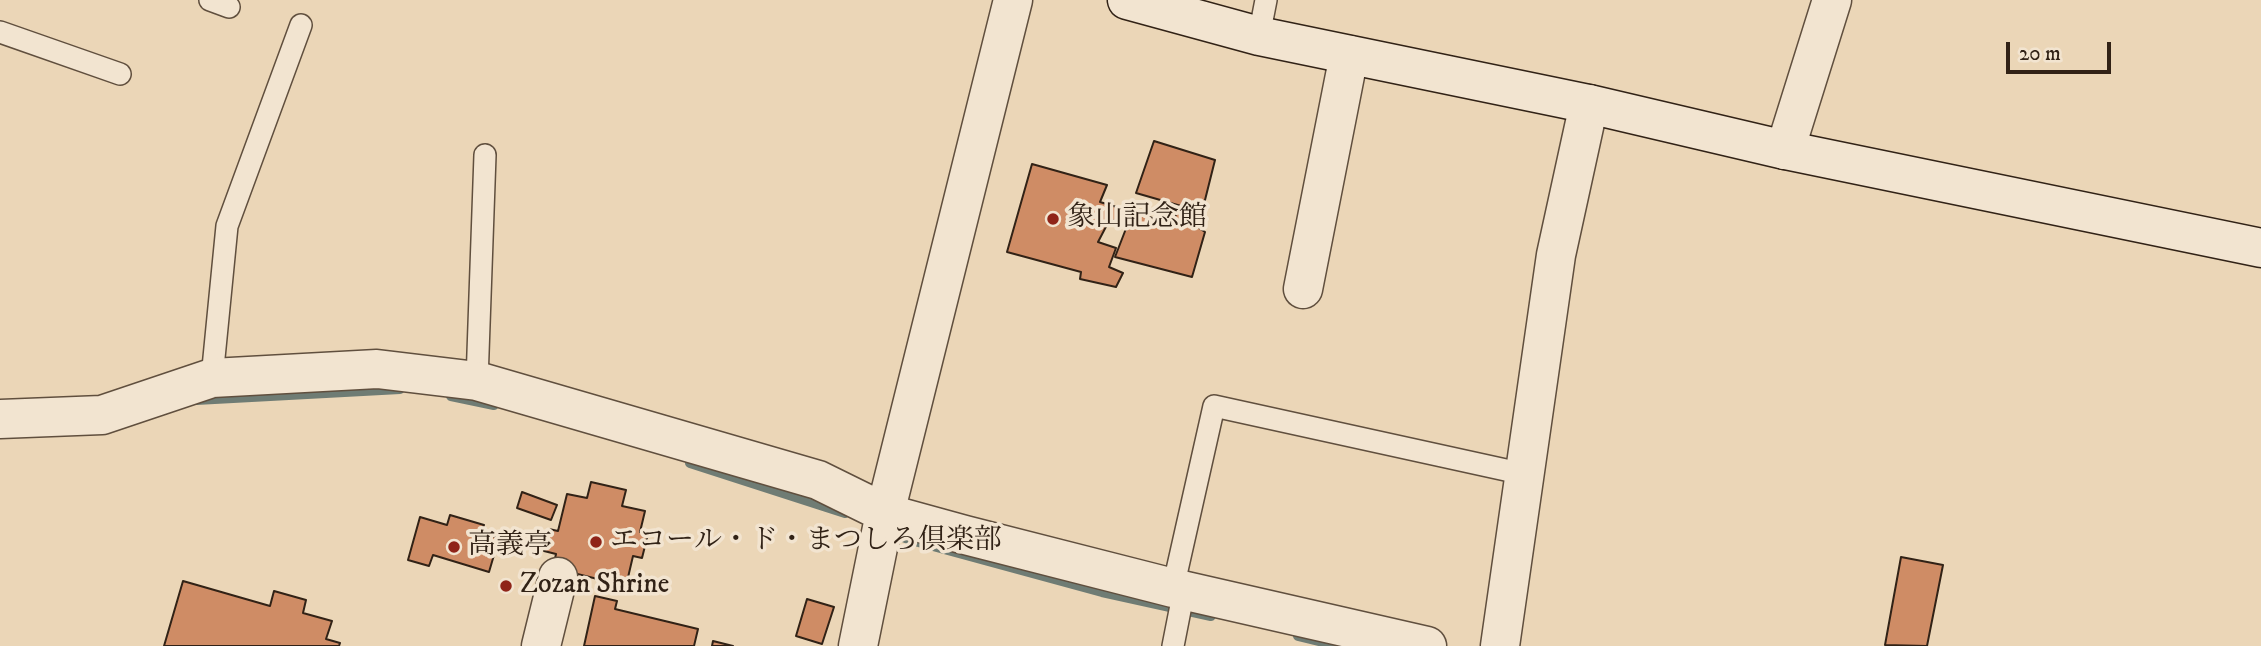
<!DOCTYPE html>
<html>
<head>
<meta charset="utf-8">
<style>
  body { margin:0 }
  #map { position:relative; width:2261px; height:646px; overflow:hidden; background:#ebd6b7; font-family:"IM FELL DW Pica",serif }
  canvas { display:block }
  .scale { position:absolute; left:2006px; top:42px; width:105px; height:32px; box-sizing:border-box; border:4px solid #312216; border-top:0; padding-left:9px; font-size:21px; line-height:24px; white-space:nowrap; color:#312216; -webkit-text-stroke:5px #f2e4d0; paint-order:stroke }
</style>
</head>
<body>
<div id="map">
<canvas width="2261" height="646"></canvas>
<div class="scale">20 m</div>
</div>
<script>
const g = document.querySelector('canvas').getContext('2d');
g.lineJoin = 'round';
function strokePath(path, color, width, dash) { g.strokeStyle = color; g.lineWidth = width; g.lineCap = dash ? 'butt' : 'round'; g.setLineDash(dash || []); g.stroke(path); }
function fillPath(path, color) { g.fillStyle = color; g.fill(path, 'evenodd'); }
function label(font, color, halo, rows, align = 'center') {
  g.font = font + ' "IM FELL DW Pica","Noto Serif JP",serif'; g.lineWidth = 7; g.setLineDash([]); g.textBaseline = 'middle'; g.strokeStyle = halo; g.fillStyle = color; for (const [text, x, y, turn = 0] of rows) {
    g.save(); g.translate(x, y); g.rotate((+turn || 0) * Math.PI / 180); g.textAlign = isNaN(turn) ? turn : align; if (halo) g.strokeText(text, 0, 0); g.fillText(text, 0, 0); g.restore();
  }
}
strokePath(new Path2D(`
  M 451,396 L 494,405
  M 196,400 L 400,389
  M 690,463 L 845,513
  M 895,534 L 911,540 L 1102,592 L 1211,616
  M 1298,636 L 1340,646`), '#6f7c74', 10);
const building = new Path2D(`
  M 1154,141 L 1215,160 L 1202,212 L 1136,193 Z
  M 1032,164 L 1107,185 L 1100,202 L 1172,224 L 1179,207 L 1203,216 L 1199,228 L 1205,232 L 1192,277 L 1115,257 L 1127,226 L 1110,219 L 1098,242 L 1116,248 L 1109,267 L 1123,273 L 1116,287 L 1080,279 L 1081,272 L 1007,252 Z
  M 591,482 L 626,490 L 622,506 L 645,511 L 640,532 L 648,534 L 642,558 L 633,556 L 626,586 L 553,568 L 556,554 L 544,551 L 549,529 L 558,531 L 567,494 L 587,498 Z
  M 522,492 L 557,505 L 551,520 L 517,508 Z
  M 450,515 L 484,525 L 481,533 L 499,538 L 489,572 L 433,555 L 429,566 L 408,560 L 420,517 L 447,525 Z
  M 1901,557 L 1943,565 L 1927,646 L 1885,645 Z
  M 183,581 L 270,606 L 274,591 L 306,600 L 303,613 L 332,621 L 326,639 L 340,643 L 339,646 L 164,646 Z
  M 595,596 L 617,601 L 615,609 L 698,629 L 694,646 L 584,646 Z
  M 807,599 L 834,607 L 822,644 L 796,636 Z
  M 713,641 L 733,646 L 712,646 Z`);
fillPath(building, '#cf8c65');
strokePath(building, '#312216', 2);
const lane = new Path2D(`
  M 210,0 L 229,7
  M 0,32 L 120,74
  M 1259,36 L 1266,0
  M 212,378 L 227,226 L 301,25
  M 477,381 L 485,155
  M 1173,588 L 1214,406 L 1524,474
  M 1173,646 L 1184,590`);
const street = new Path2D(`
  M 1785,150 L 1832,0
  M 1303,289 L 1349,55
  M 0,419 L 102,415 L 212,378 L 377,369 L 477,381 L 818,480 L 885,513 L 965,535 L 1173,588 L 1427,646
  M 541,646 L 558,577
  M 858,646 L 885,513 L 1013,0
  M 1500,646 L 1556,255 L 1589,104`);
const secondary = new Path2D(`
  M 1127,0 L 1259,36 L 1589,104 L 1785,150 L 2261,248`);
strokePath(lane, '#604f3e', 24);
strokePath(street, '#604f3e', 41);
strokePath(secondary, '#312216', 41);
strokePath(lane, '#f2e4d0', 21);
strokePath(street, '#f2e4d0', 38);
strokePath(secondary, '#f2e4d0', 38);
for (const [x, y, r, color] of [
  [1053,219,7,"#8f2418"],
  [596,542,7,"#8f2418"],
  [454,547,7,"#8f2418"],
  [506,586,7,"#8f2418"]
]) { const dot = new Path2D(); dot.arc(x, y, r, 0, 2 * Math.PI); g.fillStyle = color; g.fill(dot); strokePath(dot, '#f2e4d0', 2.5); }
label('28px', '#312216', '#f2e4d0', [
  ["象山記念館",1067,219],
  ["エコール・ド・まつしろ倶楽部",610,542],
  ["高義亭",468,547],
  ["Zozan Shrine",520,586]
], 'left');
</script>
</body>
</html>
